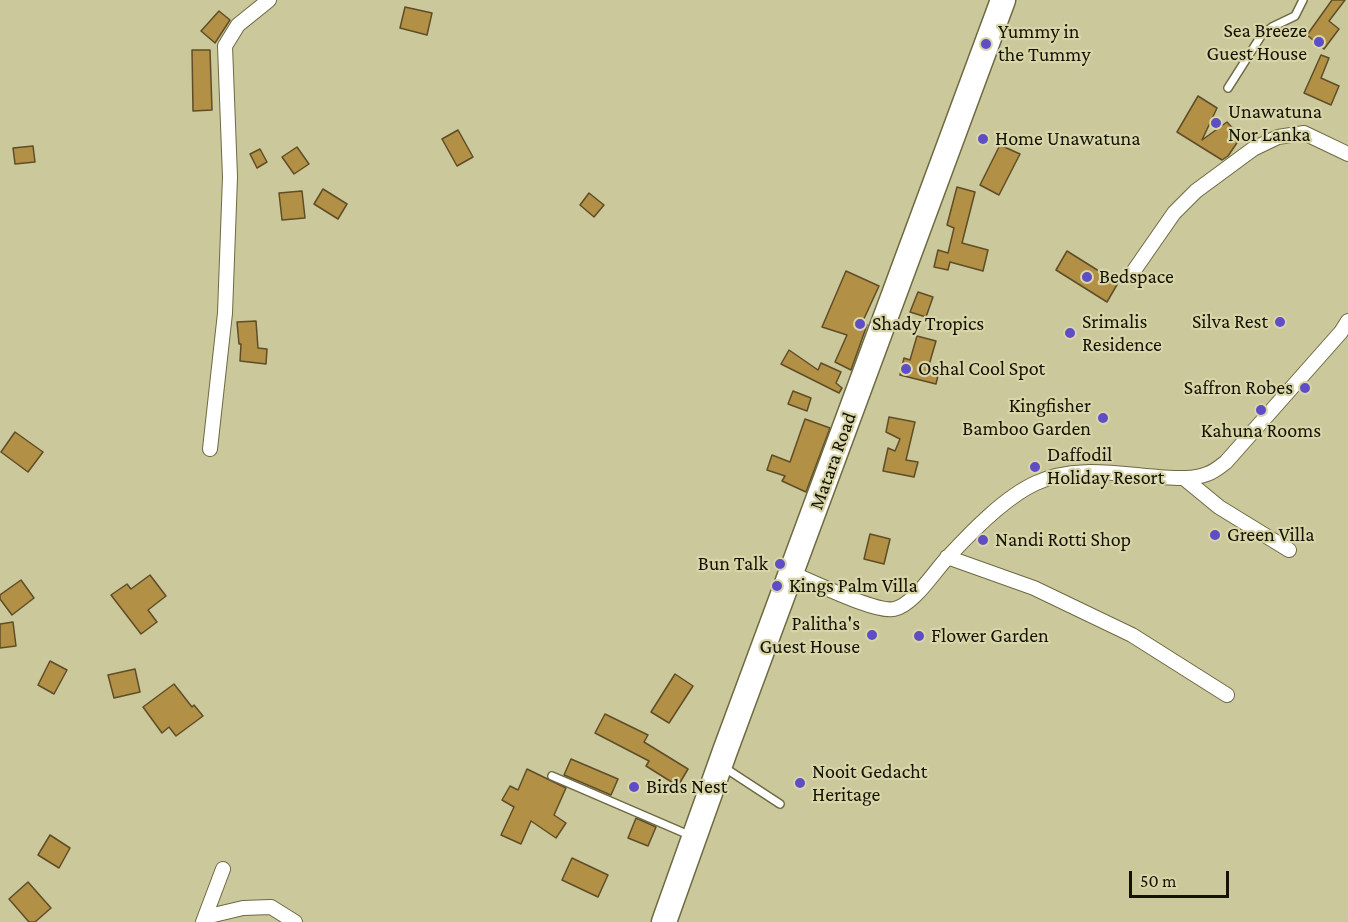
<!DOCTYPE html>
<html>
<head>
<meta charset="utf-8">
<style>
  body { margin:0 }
  #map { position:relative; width:1348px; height:922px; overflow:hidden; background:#cbc89c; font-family:"Crimson Pro",serif }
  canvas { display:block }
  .scale { position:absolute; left:1129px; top:871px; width:100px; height:27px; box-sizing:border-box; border:3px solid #131203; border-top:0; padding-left:8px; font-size:18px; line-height:21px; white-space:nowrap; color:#131203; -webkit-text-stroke:4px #d8d5a8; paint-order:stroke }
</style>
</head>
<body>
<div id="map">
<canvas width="1348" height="922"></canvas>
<div class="scale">50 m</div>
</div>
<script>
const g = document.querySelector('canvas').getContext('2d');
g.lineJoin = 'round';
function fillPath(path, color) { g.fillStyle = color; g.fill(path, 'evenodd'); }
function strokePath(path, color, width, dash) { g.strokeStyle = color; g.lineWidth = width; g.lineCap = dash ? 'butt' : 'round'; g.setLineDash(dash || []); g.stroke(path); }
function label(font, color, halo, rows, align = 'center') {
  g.font = font + ' "Crimson Pro",serif'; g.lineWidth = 4.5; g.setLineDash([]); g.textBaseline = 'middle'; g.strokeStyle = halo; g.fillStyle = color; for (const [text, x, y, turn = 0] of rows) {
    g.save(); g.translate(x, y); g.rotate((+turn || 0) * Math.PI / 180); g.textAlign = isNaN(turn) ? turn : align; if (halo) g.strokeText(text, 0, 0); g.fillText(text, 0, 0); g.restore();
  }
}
const building = new Path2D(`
  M 1332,0 L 1345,0 L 1329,21 L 1339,29 L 1324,49 L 1307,35 Z
  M 405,7 L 432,13 L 427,35 L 400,28 Z
  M 219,11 L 230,20 L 215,43 L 201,31 Z
  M 192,50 L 210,50 L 212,110 L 193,111 Z
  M 1321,55 L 1329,58 L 1321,78 L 1339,86 L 1331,105 L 1304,93 Z
  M 1198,96 L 1217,108 L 1202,140 L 1227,122 L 1241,137 L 1228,156 L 1222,160 L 1177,132 Z
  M 458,130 L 473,157 L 457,166 L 442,139 Z
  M 1000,145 L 1020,154 L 999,195 L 980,185 Z
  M 33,146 L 35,162 L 15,164 L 13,148 Z
  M 297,147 L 309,164 L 294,174 L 282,157 Z
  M 260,149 L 267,162 L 257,168 L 250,154 Z
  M 957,187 L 975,192 L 962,243 L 988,250 L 983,271 L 950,262 L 948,270 L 934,267 L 938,250 L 948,253 L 954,228 L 947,225 Z
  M 323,189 L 347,204 L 338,219 L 314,204 Z
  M 302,191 L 305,218 L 282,220 L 279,193 Z
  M 589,193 L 604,205 L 594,217 L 580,205 Z
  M 1067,251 L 1118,283 L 1107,302 L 1056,270 Z
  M 846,271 L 879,286 L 862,323 L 867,325 L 851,370 L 835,362 L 847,335 L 822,327 Z
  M 918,292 L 933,297 L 926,317 L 910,312 Z
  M 256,321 L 258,348 L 267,349 L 266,364 L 240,361 L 241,344 L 239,344 L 237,322 Z
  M 917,336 L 936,341 L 929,365 L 940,367 L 936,384 L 900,375 L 904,358 L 910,360 Z
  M 789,350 L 818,370 L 821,363 L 841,372 L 836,383 L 842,388 L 839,393 L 781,364 Z
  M 793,391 L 811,398 L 807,411 L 788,404 Z
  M 889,417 L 915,422 L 906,460 L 918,462 L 914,477 L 883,471 L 888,448 L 895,451 L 900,439 L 886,432 Z
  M 805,419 L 830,428 L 806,492 L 782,481 L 785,476 L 767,470 L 772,455 L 790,462 Z
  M 15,432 L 43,452 L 28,472 L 1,452 Z
  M 870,534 L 890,539 L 884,564 L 864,559 Z
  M 150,575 L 166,596 L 148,610 L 157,622 L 141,634 L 111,595 L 127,584 L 131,589 Z
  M 21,580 L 34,598 L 12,615 L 0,599 L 0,595 Z
  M 13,622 L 16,646 L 0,648 L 0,624 Z
  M 50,661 L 67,670 L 54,694 L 38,685 Z
  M 135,669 L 140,692 L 114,698 L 108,675 Z
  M 675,674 L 693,686 L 669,723 L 651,712 Z
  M 174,684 L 192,707 L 194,705 L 203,716 L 176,736 L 169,727 L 162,733 L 143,707 Z
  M 605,714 L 648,735 L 644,742 L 688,769 L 678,786 L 646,766 L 649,761 L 595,733 Z
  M 571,759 L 618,779 L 611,795 L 564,775 Z
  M 527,769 L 566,788 L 554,815 L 566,823 L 556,838 L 531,821 L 521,844 L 501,835 L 514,807 L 502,800 L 510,786 L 518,790 Z
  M 636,818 L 656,827 L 648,846 L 628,838 Z
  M 50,835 L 70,848 L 59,868 L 38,855 Z
  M 572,858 L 608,875 L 598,897 L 562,880 Z
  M 28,882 L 51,908 L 35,922 L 29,922 L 9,899 Z`);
fillPath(building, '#b29046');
strokePath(building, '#5f4d27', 1.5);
const service = new Path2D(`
  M 1228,88 L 1261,36 L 1272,27 L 1295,16 L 1303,0
  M 725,768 L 780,804
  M 552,776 L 689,835`);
const minor = new Path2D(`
  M 1133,272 L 1174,213 L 1196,191 L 1253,149 L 1278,137 L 1304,133 L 1348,154
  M 210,449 L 225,313 L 230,177 L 225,46 L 238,25 L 269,0
  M 1185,479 L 1219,507 L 1289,550
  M 947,557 L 1034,588 L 1132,635 L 1227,695
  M 791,573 C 812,581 875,613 894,609 C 914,605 935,570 949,556 C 972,531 1005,497 1036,483 C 1074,465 1118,474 1158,477 C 1175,478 1191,480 1207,474 C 1214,472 1221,466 1226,462 L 1341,332 L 1348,321
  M 205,917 L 243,908 L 271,907 L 295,922
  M 203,922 L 223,869`);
const trunk = new Path2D(`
  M 664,922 L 725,751 L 1003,0`);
strokePath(service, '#6d6a41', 10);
strokePath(minor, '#6d6a41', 16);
strokePath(trunk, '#6d6a41', 27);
strokePath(service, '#fff', 7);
strokePath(minor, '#fff', 14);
strokePath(trunk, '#fff', 24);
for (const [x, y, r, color] of [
  [1319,42,6,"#5e4dc5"],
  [986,44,6,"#5e4dc5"],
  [1216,123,6,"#5e4dc5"],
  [983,139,6,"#5e4dc5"],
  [1087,277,6,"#5e4dc5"],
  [1280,322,6,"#5e4dc5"],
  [860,324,6,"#5e4dc5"],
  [1070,333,6,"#5e4dc5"],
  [906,369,6,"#5e4dc5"],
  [1305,388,6,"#5e4dc5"],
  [1261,410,6,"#5e4dc5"],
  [1103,418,6,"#5e4dc5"],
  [1035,467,6,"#5e4dc5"],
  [1215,535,6,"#5e4dc5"],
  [983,540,6,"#5e4dc5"],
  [780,564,6,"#5e4dc5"],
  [777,586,6,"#5e4dc5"],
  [872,635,6,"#5e4dc5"],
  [919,636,6,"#5e4dc5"],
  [800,783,6,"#5e4dc5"],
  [634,787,6,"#5e4dc5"]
]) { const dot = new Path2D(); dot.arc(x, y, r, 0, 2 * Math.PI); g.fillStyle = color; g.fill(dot); strokePath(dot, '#d8d5a8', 2); }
label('20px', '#131203', '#d8d5a8', [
  ["Sea Breeze",1307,31,"right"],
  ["Guest House",1307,54,"right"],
  ["Yummy in",998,32],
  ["the Tummy",998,55],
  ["Unawatuna",1228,112],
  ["Nor Lanka",1228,135],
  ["Home Unawatuna",995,139],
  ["Bedspace",1099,277],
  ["Srimalis",1082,322],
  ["Residence",1082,345],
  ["Silva Rest",1268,322,"right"],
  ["Shady Tropics",872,324],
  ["Oshal Cool Spot",918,369],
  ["Saffron Robes",1293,388,"right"],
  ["Kingfisher",1091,406,"right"],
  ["Bamboo Garden",1091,429,"right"],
  ["Kahuna Rooms",1261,431,"center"],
  ["Daffodil",1047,455],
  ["Holiday Resort",1047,478],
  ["Green Villa",1227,535],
  ["Nandi Rotti Shop",995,540],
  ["Bun Talk",768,564,"right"],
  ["Kings Palm Villa",789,586],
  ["Palitha's",860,624,"right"],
  ["Guest House",860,647,"right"],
  ["Flower Garden",931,636],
  ["Nooit Gedacht",812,772],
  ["Heritage",812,795],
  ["Birds Nest",646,787]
], 'left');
label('20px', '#131203', '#d8d5a8', [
  ["Matara Road",833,461,-70]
]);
</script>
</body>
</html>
